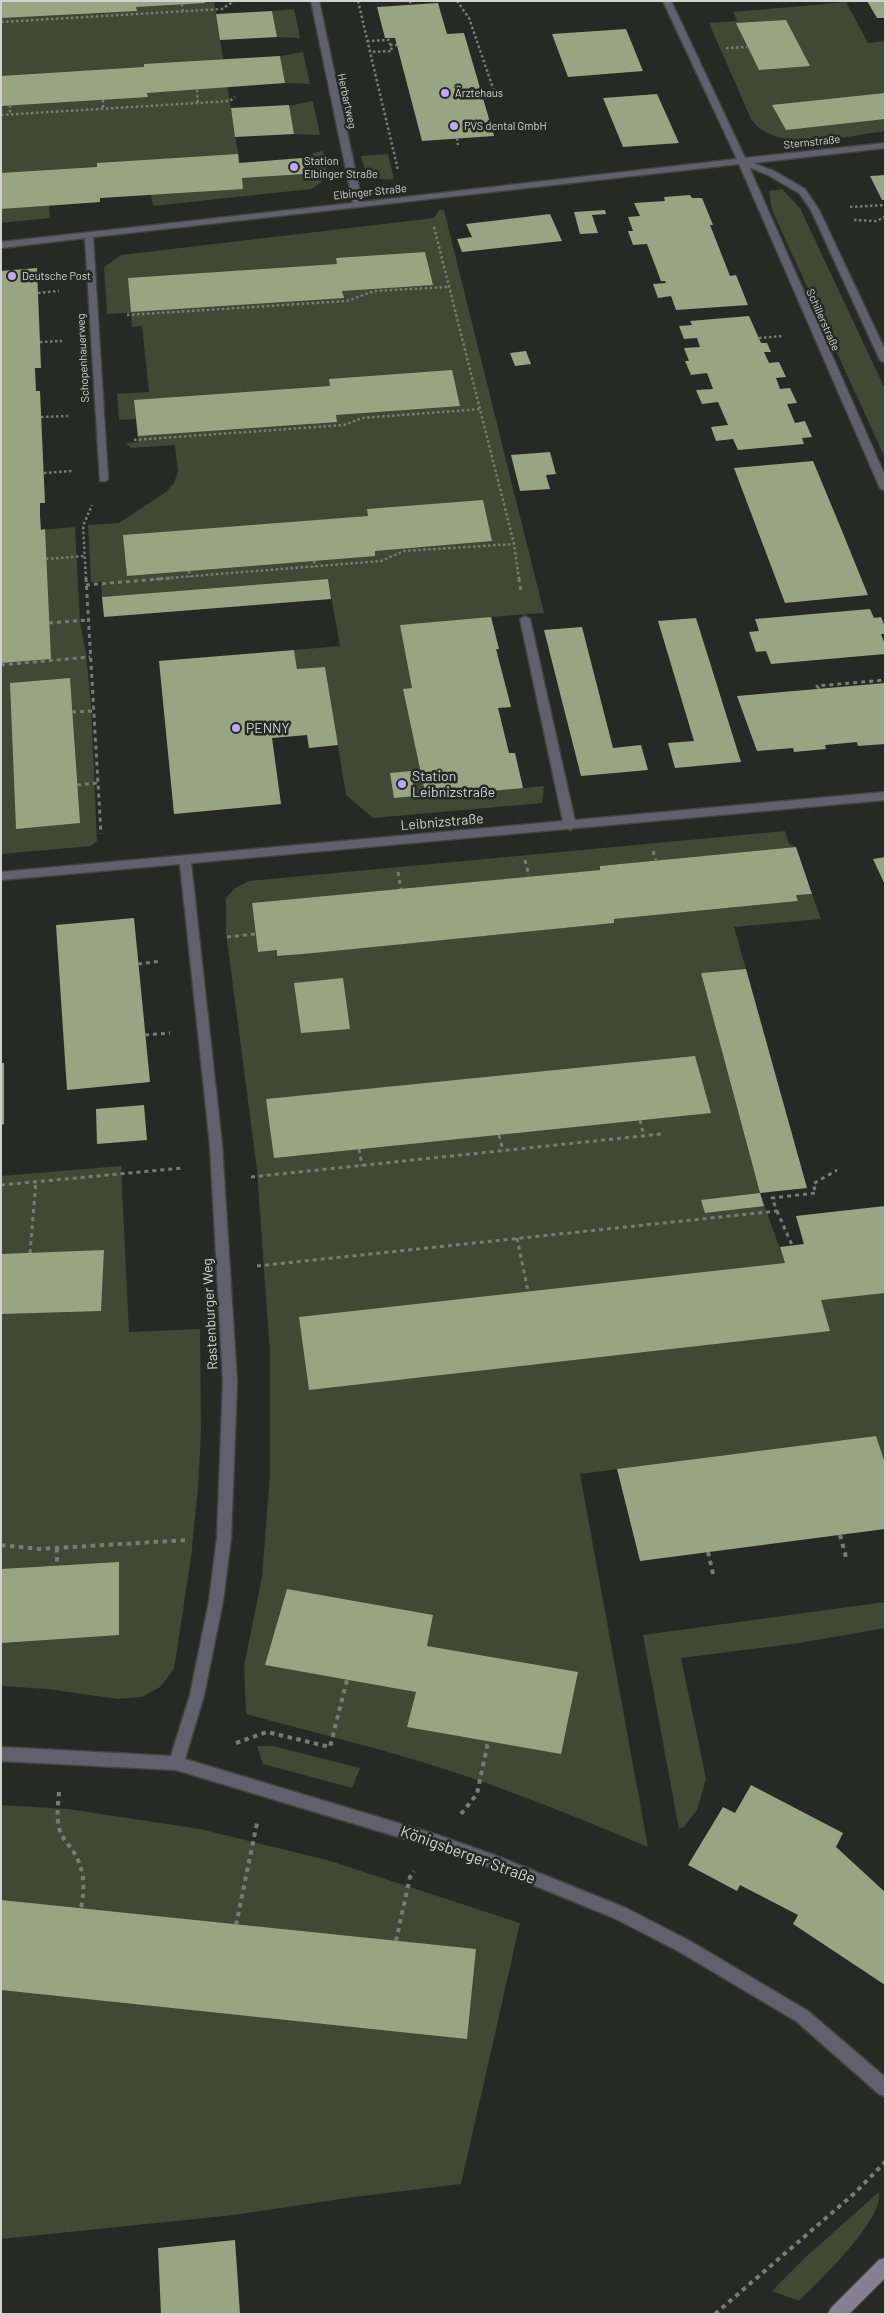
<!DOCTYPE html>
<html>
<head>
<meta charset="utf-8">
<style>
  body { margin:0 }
  #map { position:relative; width:886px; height:2315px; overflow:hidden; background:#272924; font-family:Barlow,sans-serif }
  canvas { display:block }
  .frame { position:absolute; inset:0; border:2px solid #d2d3d0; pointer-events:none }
</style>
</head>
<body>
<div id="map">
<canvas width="886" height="2315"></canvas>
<div class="frame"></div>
</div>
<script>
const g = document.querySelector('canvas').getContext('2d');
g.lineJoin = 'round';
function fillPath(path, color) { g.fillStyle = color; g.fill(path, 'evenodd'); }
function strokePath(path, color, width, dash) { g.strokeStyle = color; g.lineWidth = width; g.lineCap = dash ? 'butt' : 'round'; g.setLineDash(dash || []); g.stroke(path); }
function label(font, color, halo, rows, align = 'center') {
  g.font = font + ' Barlow,sans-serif'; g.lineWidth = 5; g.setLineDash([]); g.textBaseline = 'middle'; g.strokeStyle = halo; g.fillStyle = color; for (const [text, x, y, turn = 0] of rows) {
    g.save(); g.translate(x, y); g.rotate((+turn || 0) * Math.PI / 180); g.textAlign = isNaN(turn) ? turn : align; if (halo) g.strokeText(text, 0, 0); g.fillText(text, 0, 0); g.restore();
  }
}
fillPath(new Path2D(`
  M 1,1 L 214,1 L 242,178 L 305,174 L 302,158 L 323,150 L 328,178 L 311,189 L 153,206 L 151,195 L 100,198 L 100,202 L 49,206 L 50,218 L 1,223 Z
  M 846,2 L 868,43 L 885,41 L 885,131 C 847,136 776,155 751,119 L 709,23 L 737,21 L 733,12 Z
  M 294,9 L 300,38 L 277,37 L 272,11 Z
  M 303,52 L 310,84 L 285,83 L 280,56 Z
  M 313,101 L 320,135 L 294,134 L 289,106 Z
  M 388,154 L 394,179 C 375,181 365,176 361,156 Z
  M 782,189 L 800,208 L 885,389 L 885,458 L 772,210 L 769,191 Z
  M 439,210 L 444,210 L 544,613 L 491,617 L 499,649 L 496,650 L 511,707 L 498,708 L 509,753 L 515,753 L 523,788 L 544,786 L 542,803 L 373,818 L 346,795 L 325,667 L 297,669 L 294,650 L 340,646 L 328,579 L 102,597 L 101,582 L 91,582 L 88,525 L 119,523 L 166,492 L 174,483 L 178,472 L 175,445 L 131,448 L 126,443 L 138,442 L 136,419 L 119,420 L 117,394 L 149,392 L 142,326 L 132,327 L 131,313 L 107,314 L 104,267 L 121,255 L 434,218 Z
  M 75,527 L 80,622 L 86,654 L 91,705 L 97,841 L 91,846 L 1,854 L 1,533 Z
  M 785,831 L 789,844 L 796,847 L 600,866 L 600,870 L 252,904 L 258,951 L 277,950 L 278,956 L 614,923 L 614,919 L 798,901 L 796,895 L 812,894 L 821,919 L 734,927 L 746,969 L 701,973 L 760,1193 L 785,1263 L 808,1260 L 796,1216 L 885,1206 L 885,1463 L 876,1436 L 580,1474 L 648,1847 C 581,1819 513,1791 444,1769 C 379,1748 312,1732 246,1714 L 244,1666 L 262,1577 L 270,1475 L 270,1354 L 257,1170 L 226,932 L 226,898 L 235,888 L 249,881 Z
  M 121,1166 L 129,1332 L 200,1329 L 201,1432 L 198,1488 L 191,1558 L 174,1669 L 160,1687 L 142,1697 L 118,1699 L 47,1689 L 1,1686 L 1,1176 Z
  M 885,1602 L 885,1628 L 799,1643 L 681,1658 L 706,1779 L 697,1810 L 684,1827 L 679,1829 L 643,1635 Z
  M 257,1746 L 273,1746 L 360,1768 L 352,1788 L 263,1764 Z
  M 1,1805 L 68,1809 L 200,1829 L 327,1860 L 520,1923 L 461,2184 L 354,2197 L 234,2215 L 1,2239 Z
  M 879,2192 C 884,2220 819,2281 799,2301 L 772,2291 L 809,2254 Z`), '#414834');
fillPath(new Path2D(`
  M 1,1 L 204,1 L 205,3 L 136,7 L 137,11 L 1,18 Z
  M 867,1 L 885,1 L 885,18 L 877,18 Z
  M 438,3 L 447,34 L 464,33 L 494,136 L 422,141 L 395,38 L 385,38 L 377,7 Z
  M 272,11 L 277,37 L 220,40 L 216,14 Z
  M 786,20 L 810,66 L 759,70 L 736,23 Z
  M 626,29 L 643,71 L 568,77 L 552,34 Z
  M 280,56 L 285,83 L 147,93 L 148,97 L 1,106 L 1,76 L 144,67 L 144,64 Z
  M 885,93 L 885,119 L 786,130 L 772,105 Z
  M 657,94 L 679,143 L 623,147 L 603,98 Z
  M 289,105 L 294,134 L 235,137 L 231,108 Z
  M 238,154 L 239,163 L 302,158 L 305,174 L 242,178 L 243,189 L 100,198 L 100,202 L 1,209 L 1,173 L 97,167 L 97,163 Z
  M 885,175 L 885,200 L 882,200 L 870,176 Z
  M 690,195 L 692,198 L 702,198 L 713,225 L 710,225 L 730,276 L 736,275 L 748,305 L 676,310 L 671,296 L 658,298 L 653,284 L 666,283 L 665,281 L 661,281 L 647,244 L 633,245 L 628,231 L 633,231 L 628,217 L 640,216 L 634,203 L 665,201 L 664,197 Z
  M 605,210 L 606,214 L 592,215 L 598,233 L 580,234 L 574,212 Z
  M 550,214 L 562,241 L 462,252 L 457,239 L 472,237 L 466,224 Z
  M 425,252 L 433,285 L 342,291 L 344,298 L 131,312 L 128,278 L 337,264 L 336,258 Z
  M 37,268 L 41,368 L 35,368 L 36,391 L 40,391 L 45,503 L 40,503 L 40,516 L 41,530 L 45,529 L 51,659 L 1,663 L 1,271 Z
  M 749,316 L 761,343 L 767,343 L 771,352 L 764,352 L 769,363 L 779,362 L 786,377 L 776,378 L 780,389 L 790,388 L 797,403 L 787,404 L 795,423 L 805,421 L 812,437 L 802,438 L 804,444 L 738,450 L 733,439 L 716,441 L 711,427 L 728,425 L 718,402 L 702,404 L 696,390 L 713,389 L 707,373 L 691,375 L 685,361 L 689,361 L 684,348 L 700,347 L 697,338 L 684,339 L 679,326 L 692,325 L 690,321 Z
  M 526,351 L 531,364 L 515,366 L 510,353 Z
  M 452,370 L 460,406 L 336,415 L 337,422 L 138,436 L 134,400 L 330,386 L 329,379 Z
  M 550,452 L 556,474 L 546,475 L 550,489 L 520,491 L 511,455 Z
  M 813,461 L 840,526 L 868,595 L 785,603 L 734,468 Z
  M 483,500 L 492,541 L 375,551 L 375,556 L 127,576 L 123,535 L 368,516 L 367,509 Z
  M 328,579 L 331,599 L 104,617 L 102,597 Z
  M 870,609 L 874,618 L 881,617 L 885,627 L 885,634 L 881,634 L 885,644 L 885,654 L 771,664 L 766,651 L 756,652 L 749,632 L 759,631 L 755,619 Z
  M 491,617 L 499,649 L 496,649 L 511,707 L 498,708 L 509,753 L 515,753 L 523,788 L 426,797 L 403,689 L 412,688 L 400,625 Z
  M 696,618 L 741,762 L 675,768 L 668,743 L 694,741 L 658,621 Z
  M 582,627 L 613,748 L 641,745 L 648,770 L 581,776 L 544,630 Z
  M 294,650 L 297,669 L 325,667 L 338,745 L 309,748 L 307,735 L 272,738 L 281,804 L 174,814 L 159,661 Z
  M 70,678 L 80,823 L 16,829 L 10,683 Z
  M 885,683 L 885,744 L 858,746 L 857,742 L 825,745 L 826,749 L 794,752 L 793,748 L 757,751 L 737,696 Z
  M 411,771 L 415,796 L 394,798 L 390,773 Z
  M 796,847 L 812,894 L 796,895 L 798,901 L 614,919 L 614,923 L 303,954 L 277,956 L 277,950 L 258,952 L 252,903 L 600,870 L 600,866 Z
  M 885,857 L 885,885 L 873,859 Z
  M 134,918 L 150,1082 L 67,1090 L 56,925 Z
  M 746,969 L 807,1188 L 760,1193 L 764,1206 L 705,1213 L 701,1200 L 760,1193 L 701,973 Z
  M 343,978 L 350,1029 L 301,1033 L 294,983 Z
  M 695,1056 L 711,1113 L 274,1158 L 266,1099 Z
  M 1,1063 L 4,1063 L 4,1124 L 1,1125 Z
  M 144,1105 L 147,1140 L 97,1144 L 96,1109 Z
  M 885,1206 L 885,1293 L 821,1300 L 830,1331 L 309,1390 L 299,1317 L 785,1263 L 780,1247 L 804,1244 L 796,1216 Z
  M 104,1250 L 101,1311 L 1,1314 L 1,1254 Z
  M 876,1436 L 885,1463 L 885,1529 L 640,1561 L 617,1469 Z
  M 119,1562 L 119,1635 L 1,1643 L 1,1569 Z
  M 287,1589 L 433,1615 L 427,1646 L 578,1672 L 561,1754 L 407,1727 L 416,1692 L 265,1665 Z
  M 751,1785 L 843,1833 L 836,1847 L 885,1892 L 885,1985 L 793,1924 L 798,1915 L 740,1885 L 737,1891 L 688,1865 L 723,1807 L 735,1813 Z
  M 1,1900 L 476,1949 L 467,2039 L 1,1990 Z
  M 235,2240 L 240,2314 L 161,2314 L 158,2248 Z`), '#99a482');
const service = new Path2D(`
  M 525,616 L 530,619 L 576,826 L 570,830 L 564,826 L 520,619 Z`);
const minor = new Path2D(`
  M 311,1 L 319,1 L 362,202 L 737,159 L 663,1 L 671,1 L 745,158 L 885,143 L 885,148 L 753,163 L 774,171 L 805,189 L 819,210 L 885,350 L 885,363 L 880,360 L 811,210 L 799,193 L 768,175 L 749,167 L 885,476 L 885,491 L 880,488 L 739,164 L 93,237 L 108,479 L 106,481 L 100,481 L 85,238 L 1,248 L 1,242 L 353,203 Z
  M 885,792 L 885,800 L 191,863 L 222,1145 L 237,1382 L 231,1538 L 223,1601 L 204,1695 L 185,1759 L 438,1835 L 497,1856 L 626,1908 L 690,1941 L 808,2011 L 885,2077 L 885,2096 L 879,2094 L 796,2021 L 678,1951 L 614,1918 L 489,1867 L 438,1849 L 176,1770 L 1,1761 L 1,1747 L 171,1756 L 190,1695 L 209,1601 L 217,1538 L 223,1382 L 210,1145 L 180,864 L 1,880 L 1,872 Z`);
const secondary = new Path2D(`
  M 885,2258 L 885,2278 L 849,2314 L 828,2314 L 831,2308 L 879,2260 Z`);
strokePath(service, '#424440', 3);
strokePath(minor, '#424440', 3);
strokePath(secondary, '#424440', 3);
strokePath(new Path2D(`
  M 358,1 L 398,170
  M 410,1 L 411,5
  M 457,1 L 469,18 L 495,94
  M 182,4 L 183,11
  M 1,22 L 222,9 L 234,1
  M 367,41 L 389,40 L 392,51 L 370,52
  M 390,45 L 397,45
  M 726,48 L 747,47
  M 197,90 L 198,103
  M 103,100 L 103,109
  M 10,105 L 10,115
  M 1,115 L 230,101 L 235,97
  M 457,138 L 458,145
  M 850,207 L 885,205
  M 854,220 L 876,221 L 885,217
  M 434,227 L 514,544 L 519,579
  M 38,293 L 59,291
  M 127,315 L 347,301 L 374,291 L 448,287
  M 759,338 L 783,336
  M 40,342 L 62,341
  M 41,417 L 68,416
  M 134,440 L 344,425 L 362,418 L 481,409
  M 44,473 L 72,471
  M 46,559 L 85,556
  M 314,561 L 315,567
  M 189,571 L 190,577
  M 86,579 L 83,526 L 92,505
  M 156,579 L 381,561 L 404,551 L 514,544`), '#797b77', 2.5, [2.5, 2.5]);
strokePath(new Path2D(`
  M 86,578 L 101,834
  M 519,578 L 521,592
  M 86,585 L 172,578
  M 49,623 L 88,620
  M 1,665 L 90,657
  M 819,689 L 817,686 L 885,680
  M 72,712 L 93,711
  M 77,785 L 98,783
  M 653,851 L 656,860
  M 525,860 L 529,876
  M 398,872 L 401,889
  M 227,937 L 256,934
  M 138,964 L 161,961
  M 145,1035 L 170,1033
  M 640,1120 L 644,1136
  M 499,1135 L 503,1151
  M 359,1149 L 362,1166
  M 251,1177 L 661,1134
  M 1,1185 L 182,1168
  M 777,1211 L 792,1245
  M 517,1238 L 528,1291
  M 30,1253 L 36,1181
  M 257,1266 L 777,1211 L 772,1198 L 816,1193 L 813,1184 L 837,1170`), '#797b77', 3, [4, 4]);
strokePath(new Path2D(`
  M 840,1535 L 846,1557
  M 1,1545 L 39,1549 L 188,1540
  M 57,1548 L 57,1566
  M 708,1552 L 713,1574
  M 236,1743 L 267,1732 L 330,1747 L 347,1680
  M 59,1792 C 58,1805 56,1819 60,1831 C 63,1839 69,1845 73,1851 C 85,1870 85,1887 81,1908
  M 461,1814 L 477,1794 L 488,1742
  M 236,1925 L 257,1823
  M 396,1941 L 410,1877 L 414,1871
  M 715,2314 L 856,2192 L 885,2162`), '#797b77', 4, [4.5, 4.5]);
fillPath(service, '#63606e');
fillPath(minor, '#63606e');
fillPath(secondary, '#858096');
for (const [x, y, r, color] of [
  [445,93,5,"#bda9f5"],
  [454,126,5,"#bda9f5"],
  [294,167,5,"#bda9f5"],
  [12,276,5,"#bda9f5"],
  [236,728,5,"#bda9f5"],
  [402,784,5,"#bda9f5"]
]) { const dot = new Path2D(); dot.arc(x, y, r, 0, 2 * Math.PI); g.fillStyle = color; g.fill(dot); strokePath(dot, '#272924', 2); }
label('11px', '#d2d3d0', '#272924', [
  ["Ärztehaus",455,93],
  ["PVS dental GmbH",464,126],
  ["Station",304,161],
  ["Elbinger Straße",304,174],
  ["Deutsche Post",22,276]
], 'left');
label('11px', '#d2d3d0', '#272924', [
  ["Herbartweg",347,101,78],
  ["Sternstraße",812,142,-6],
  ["Elbinger Straße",370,192,-6],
  ["Schillerstraße",823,320,66],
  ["Schopenhauerweg",83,358,-93]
]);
label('14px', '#d2d3d0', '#272924', [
  ["PENNY",246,728],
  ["Station",412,776],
  ["Leibnizstraße",412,792]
], 'left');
label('14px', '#d2d3d0', '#272924', [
  ["Leibnizstraße",442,822,-5],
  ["Rastenburger Weg",210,1314,-93]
]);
label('16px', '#d2d3d0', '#272924', [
  ["Königsberger Straße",468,1855,20]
]);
</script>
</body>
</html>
